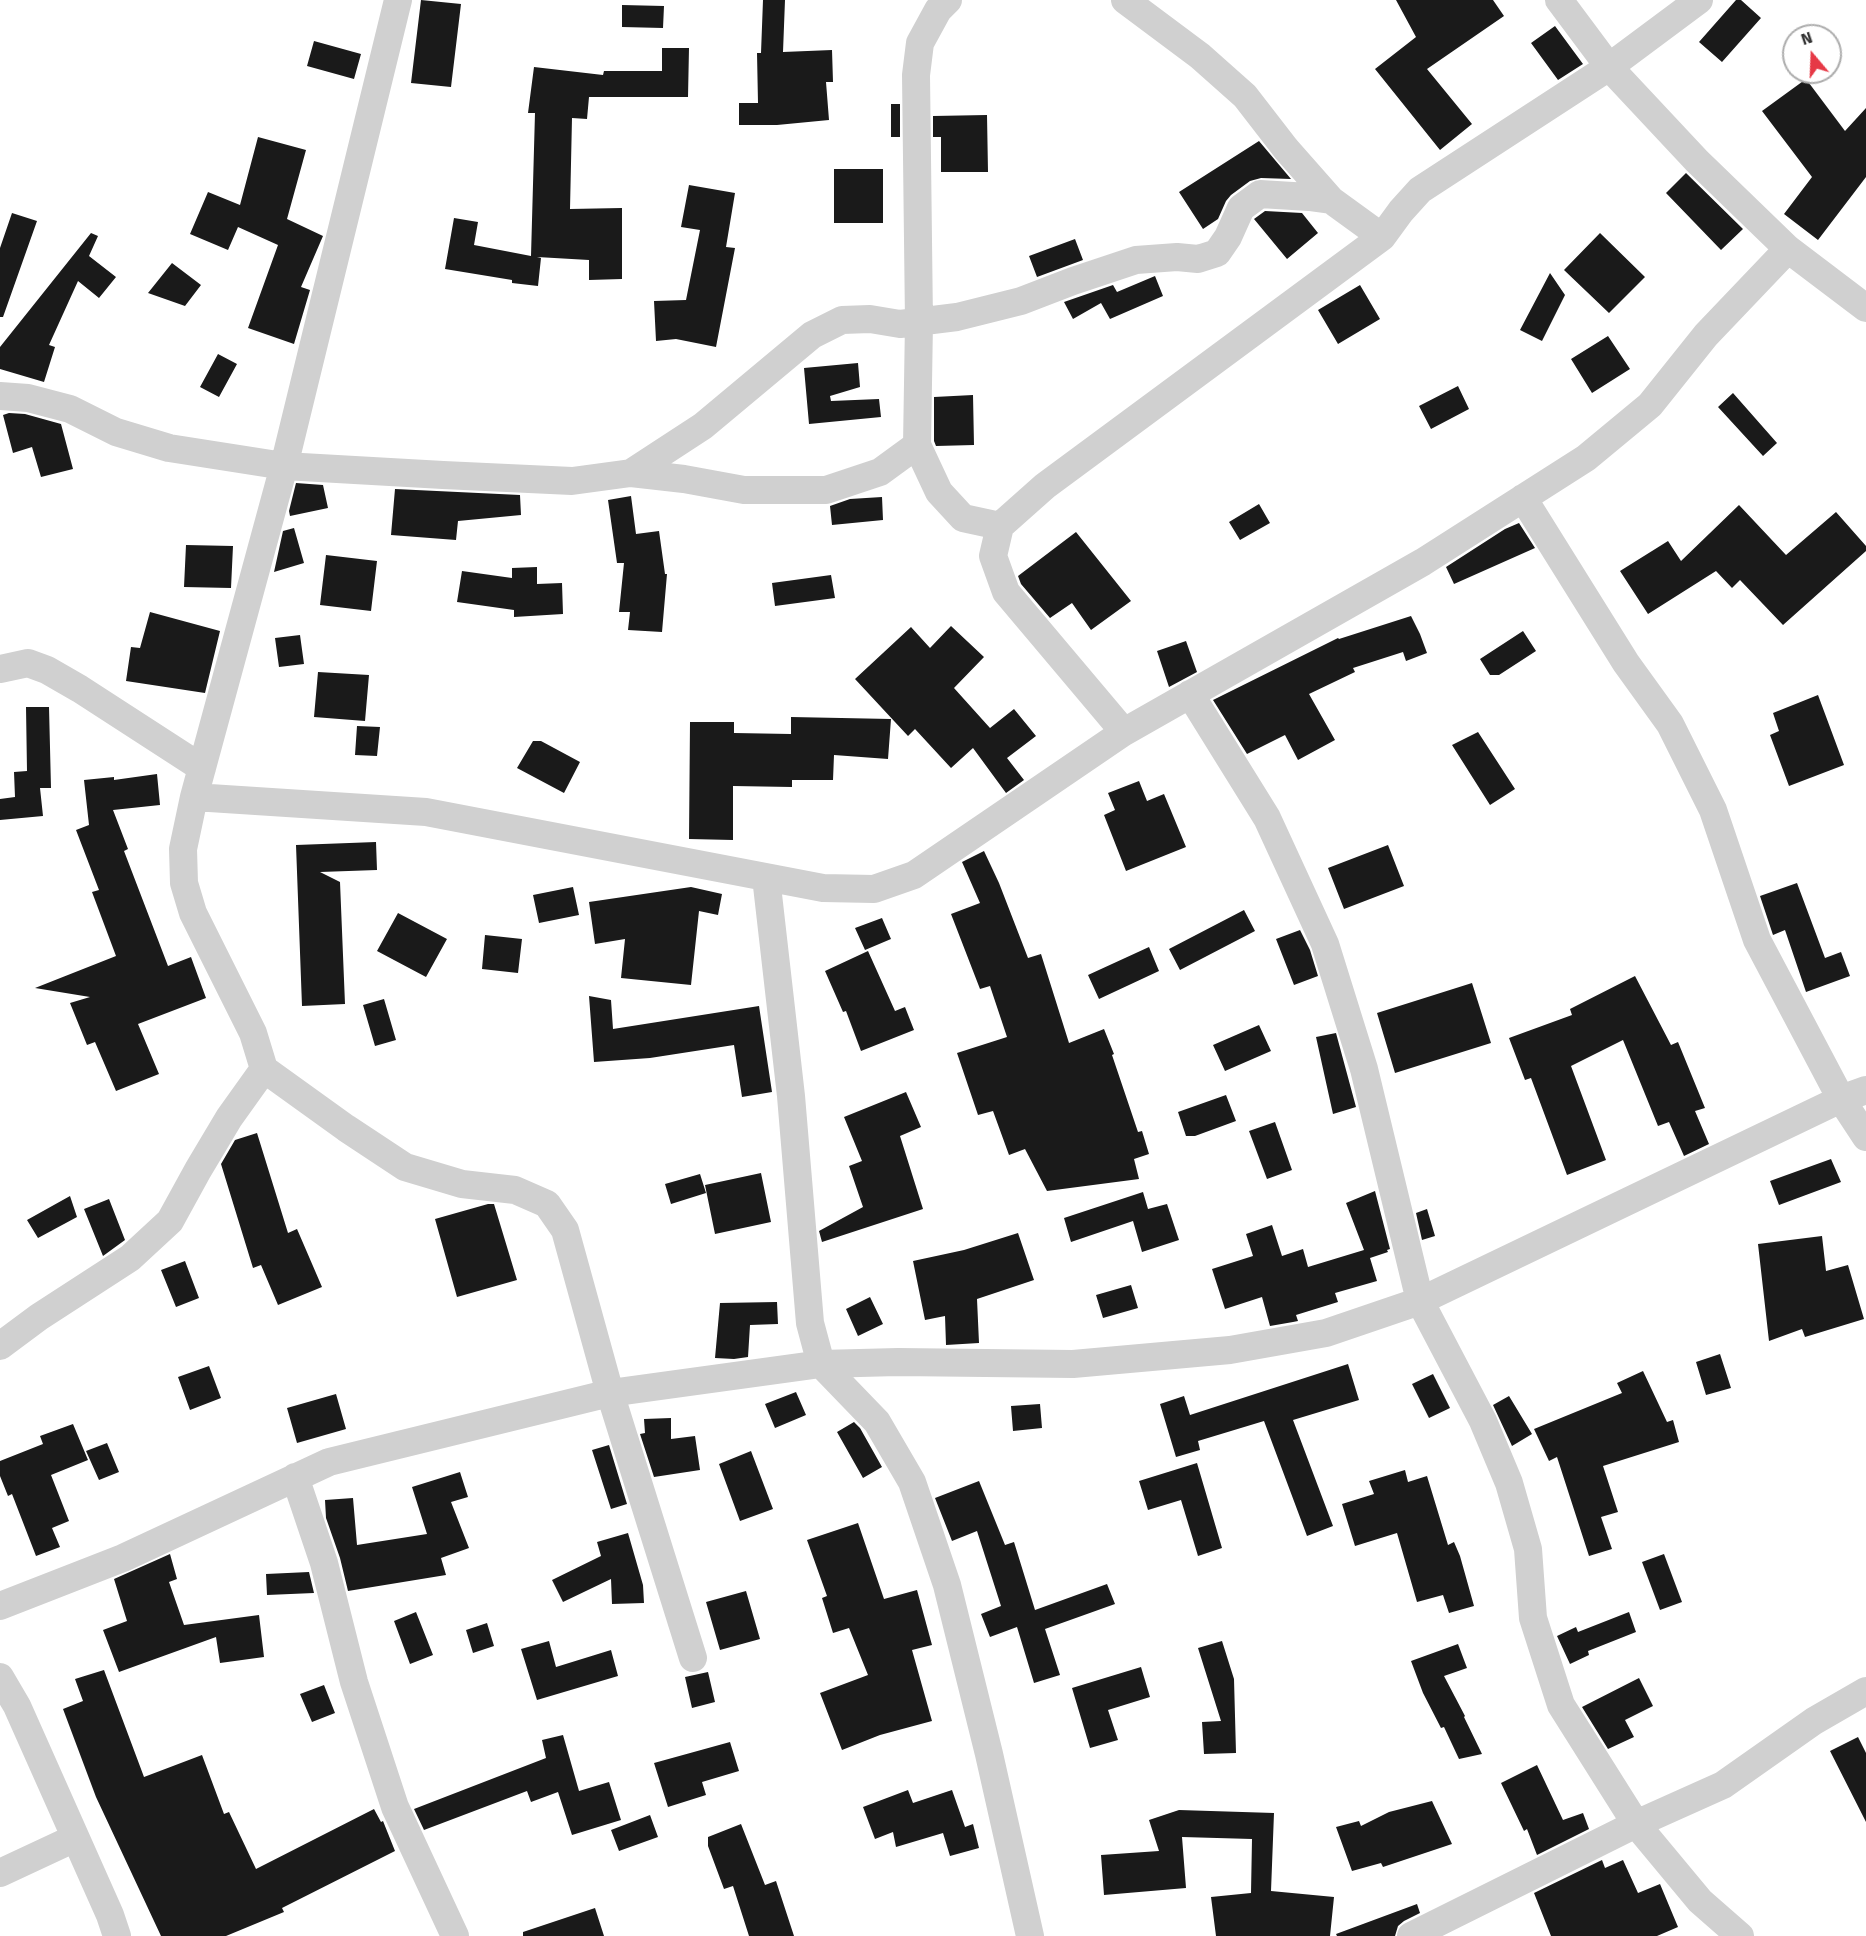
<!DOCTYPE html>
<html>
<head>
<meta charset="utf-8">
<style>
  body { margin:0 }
  #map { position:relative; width:1866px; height:1936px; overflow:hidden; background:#fff; font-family:"Fira Sans",sans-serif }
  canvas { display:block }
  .north { position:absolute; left:1782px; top:24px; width:60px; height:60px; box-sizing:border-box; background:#fff; border:2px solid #adadad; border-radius:50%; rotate:341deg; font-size:16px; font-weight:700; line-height:24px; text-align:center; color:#333 }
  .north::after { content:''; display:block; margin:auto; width:21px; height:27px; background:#e63946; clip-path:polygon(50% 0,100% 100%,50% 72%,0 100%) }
</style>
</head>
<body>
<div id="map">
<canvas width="1866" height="1936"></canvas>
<div class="north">N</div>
</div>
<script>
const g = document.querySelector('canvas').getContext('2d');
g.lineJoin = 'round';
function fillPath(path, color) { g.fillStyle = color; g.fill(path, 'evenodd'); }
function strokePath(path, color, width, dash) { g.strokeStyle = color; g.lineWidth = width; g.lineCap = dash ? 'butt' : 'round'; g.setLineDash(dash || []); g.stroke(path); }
fillPath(new Path2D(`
  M 421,0 L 461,4 L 451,87 L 411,83 Z
  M 763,0 L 785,0 L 783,52 L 832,50 L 833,82 L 826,82 L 829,120 L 777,125 L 739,125 L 739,103 L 758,103 L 757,53 L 761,53 Z
  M 1396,0 L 1493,0 L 1504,16 L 1427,69 L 1472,124 L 1440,150 L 1375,69 L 1416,37 Z
  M 1736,0 L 1741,0 L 1761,18 L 1722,62 L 1699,42 Z
  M 622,5 L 664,6 L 663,28 L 622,27 Z
  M 1555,26 L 1583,64 L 1558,80 L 1531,43 Z
  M 314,41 L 361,54 L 354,79 L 307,66 Z
  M 662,48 L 689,48 L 688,97 L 589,97 L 587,119 L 572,118 L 570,209 L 622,208 L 622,279 L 589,280 L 589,260 L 537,257 L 541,258 L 538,286 L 512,283 L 512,280 L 445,269 L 454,218 L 478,222 L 474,245 L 531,256 L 535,113 L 528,113 L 534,67 L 603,75 L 604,71 L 662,71 Z
  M 1806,79 L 1845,131 L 1866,108 L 1866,177 L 1818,240 L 1784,214 L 1812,177 L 1762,111 Z
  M 891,104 L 900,104 L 900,137 L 891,137 Z
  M 987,115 L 988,172 L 941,172 L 941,137 L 933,137 L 933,116 Z
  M 258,137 L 306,150 L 287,219 L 323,236 L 301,287 L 310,290 L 294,344 L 248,328 L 278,245 L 238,227 L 228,250 L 190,234 L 208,192 L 240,205 Z
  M 1259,141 L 1291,179 L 1261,178 L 1250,181 L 1231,195 L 1226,201 L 1218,219 L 1203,229 L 1179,192 Z
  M 834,169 L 883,169 L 883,223 L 834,223 Z
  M 1686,173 L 1743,229 L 1721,250 L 1666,193 Z
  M 689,185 L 735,193 L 726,247 L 735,248 L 716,347 L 676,339 L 656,341 L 654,301 L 686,300 L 700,230 L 681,227 Z
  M 1265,211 L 1302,213 L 1318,233 L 1287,259 L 1254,219 Z
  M 12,213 L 37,221 L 3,317 L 0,317 L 0,248 Z
  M 91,233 L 98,236 L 89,256 L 116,277 L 99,298 L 78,281 L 49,345 L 55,347 L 44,382 L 0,369 L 0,347 Z
  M 1600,233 L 1645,277 L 1609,313 L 1564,270 Z
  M 1075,239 L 1083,260 L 1037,277 L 1029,256 Z
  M 172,263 L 201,285 L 185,306 L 148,293 Z
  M 1550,273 L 1565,295 L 1542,341 L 1520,330 Z
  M 1155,276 L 1163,296 L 1110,319 L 1101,303 L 1073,319 L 1064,302 L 1113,285 L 1117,292 Z
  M 1360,285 L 1380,319 L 1338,344 L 1318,310 Z
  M 1608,336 L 1630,369 L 1592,393 L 1571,359 Z
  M 218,354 L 237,364 L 219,397 L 200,387 Z
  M 858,363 L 860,387 L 830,396 L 831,401 L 879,399 L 881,417 L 809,424 L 804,368 Z
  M 1458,386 L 1469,409 L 1431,429 L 1419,406 Z
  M 1733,393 L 1777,443 L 1763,456 L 1718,407 Z
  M 973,395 L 974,445 L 936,446 L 934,441 L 934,397 Z
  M 9,413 L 25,414 L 61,424 L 73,469 L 41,477 L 32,447 L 13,453 L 3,415 Z
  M 296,483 L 323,485 L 328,508 L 290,516 L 289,511 Z
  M 395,489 L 520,495 L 521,515 L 458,521 L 456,540 L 391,535 Z
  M 631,496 L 636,534 L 659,531 L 665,574 L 667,574 L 662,632 L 628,630 L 630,612 L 619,612 L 624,563 L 617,563 L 608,500 Z
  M 882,497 L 883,520 L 832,525 L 830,506 L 850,499 Z
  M 1259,504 L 1270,523 L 1240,540 L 1229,522 Z
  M 1739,505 L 1786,555 L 1836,512 L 1866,546 L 1866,551 L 1783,625 L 1740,580 L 1732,588 L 1716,571 L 1648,614 L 1620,571 L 1668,541 L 1681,561 Z
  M 1519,523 L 1535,548 L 1454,584 L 1446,567 L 1505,529 Z
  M 294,528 L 304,563 L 274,572 L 283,531 Z
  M 1076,532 L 1131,601 L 1091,630 L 1072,603 L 1050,618 L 1021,584 L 1018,576 Z
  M 186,545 L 233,546 L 231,588 L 184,587 Z
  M 326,555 L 377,561 L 371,611 L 320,605 Z
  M 537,567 L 537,584 L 562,583 L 563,614 L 514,617 L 514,610 L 457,602 L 462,571 L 512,578 L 512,568 Z
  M 831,575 L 835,598 L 775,606 L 772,583 Z
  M 150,612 L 220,631 L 205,693 L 126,681 L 131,647 L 140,648 Z
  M 1411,616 L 1420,634 L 1427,653 L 1406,661 L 1403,652 L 1353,668 L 1355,672 L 1309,694 L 1335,740 L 1298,760 L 1285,735 L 1247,754 L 1213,700 L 1338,638 L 1339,639 Z
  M 951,626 L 984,657 L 954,688 L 990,728 L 1014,709 L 1036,736 L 1007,758 L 1024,780 L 1006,793 L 973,748 L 951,768 L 915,729 L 908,736 L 855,679 L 911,627 L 930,648 Z
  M 1523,631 L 1536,651 L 1499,675 L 1490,675 L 1480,659 Z
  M 300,635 L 304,664 L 279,667 L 275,638 Z
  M 1186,641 L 1197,672 L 1169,687 L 1157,651 Z
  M 318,672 L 369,675 L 365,721 L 314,717 Z
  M 1818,695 L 1844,765 L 1789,786 L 1770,735 L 1779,731 L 1773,713 Z
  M 26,707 L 49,707 L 51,788 L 40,788 L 43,816 L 0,820 L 0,799 L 15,797 L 14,772 L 27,771 Z
  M 791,717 L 891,719 L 888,759 L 834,755 L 833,780 L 792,780 L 792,787 L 733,786 L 733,840 L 689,839 L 690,722 L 734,722 L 734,733 L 791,734 Z
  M 357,726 L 380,727 L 377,756 L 355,755 Z
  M 1478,732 L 1515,789 L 1490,805 L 1452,745 Z
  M 533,741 L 541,741 L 580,762 L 564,793 L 517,768 Z
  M 157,774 L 160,805 L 113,810 L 128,849 L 124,851 L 168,966 L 191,957 L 206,998 L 138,1024 L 159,1074 L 116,1091 L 95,1042 L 87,1045 L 70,1003 L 90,997 L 35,988 L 116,956 L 92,892 L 99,890 L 76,830 L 89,825 L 84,780 L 114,777 L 114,780 Z
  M 1139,781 L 1147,801 L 1164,794 L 1186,847 L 1126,871 L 1104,815 L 1115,810 L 1108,793 Z
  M 376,842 L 377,870 L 320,872 L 340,882 L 345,1004 L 302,1006 L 296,845 Z
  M 1388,845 L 1404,886 L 1344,909 L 1328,868 Z
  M 984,851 L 999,883 L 1028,958 L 1041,954 L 1069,1043 L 1104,1029 L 1114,1054 L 1112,1055 L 1138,1132 L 1142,1131 L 1149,1154 L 1134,1159 L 1139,1179 L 1047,1191 L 1025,1149 L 1009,1155 L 993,1111 L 978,1115 L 957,1053 L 1007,1037 L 990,986 L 980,989 L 951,914 L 980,903 L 962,862 Z
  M 1797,883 L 1825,958 L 1841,952 L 1850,976 L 1806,992 L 1785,930 L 1773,935 L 1760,896 Z
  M 573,887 L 579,915 L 539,923 L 533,895 Z
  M 691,887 L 722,894 L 718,915 L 699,911 L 691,985 L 621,978 L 625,939 L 595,944 L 589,902 Z
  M 1244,910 L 1255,931 L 1180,970 L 1169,949 Z
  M 398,913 L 447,939 L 426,977 L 377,951 Z
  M 882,918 L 891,939 L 865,950 L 855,928 Z
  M 1300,930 L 1310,950 L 1318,976 L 1294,985 L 1276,939 Z
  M 485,935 L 522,939 L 518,973 L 482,969 Z
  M 1149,947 L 1159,971 L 1099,999 L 1088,975 Z
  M 868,951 L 895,1011 L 905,1007 L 914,1030 L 861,1051 L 846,1011 L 843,1012 L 825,971 Z
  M 1635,976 L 1671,1045 L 1678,1042 L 1705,1108 L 1695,1111 L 1709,1144 L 1684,1156 L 1669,1122 L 1658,1126 L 1623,1040 L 1571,1066 L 1606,1160 L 1567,1175 L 1531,1078 L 1525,1080 L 1509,1038 L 1572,1015 L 1570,1009 Z
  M 1472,983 L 1491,1043 L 1395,1073 L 1377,1013 Z
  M 589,996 L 611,1000 L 613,1029 L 759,1006 L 772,1092 L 742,1097 L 734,1045 L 650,1058 L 594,1062 Z
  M 384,999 L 396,1040 L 375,1046 L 363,1005 Z
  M 1259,1025 L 1271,1051 L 1225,1071 L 1213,1045 Z
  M 1336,1033 L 1356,1107 L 1333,1114 L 1316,1037 Z
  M 906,1092 L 921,1127 L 900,1136 L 923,1209 L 822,1242 L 819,1231 L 863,1207 L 849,1166 L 862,1161 L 844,1117 Z
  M 1226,1095 L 1236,1121 L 1195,1136 L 1186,1136 L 1178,1112 Z
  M 1275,1122 L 1292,1170 L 1267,1179 L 1249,1131 Z
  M 257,1133 L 288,1233 L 297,1229 L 322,1287 L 278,1305 L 261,1265 L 253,1268 L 221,1164 L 235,1140 Z
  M 1831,1159 L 1841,1182 L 1779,1205 L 1770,1181 Z
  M 761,1173 L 771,1222 L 715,1234 L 705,1185 Z
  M 700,1174 L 706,1193 L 671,1204 L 665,1184 Z
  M 1375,1191 L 1390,1249 L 1387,1250 L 1388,1252 L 1370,1258 L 1377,1281 L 1335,1293 L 1338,1302 L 1296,1315 L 1298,1321 L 1293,1322 L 1270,1326 L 1262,1297 L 1225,1309 L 1212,1269 L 1253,1256 L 1246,1234 L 1272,1225 L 1282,1256 L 1303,1249 L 1308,1267 L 1364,1250 L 1346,1203 Z
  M 1143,1192 L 1148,1209 L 1167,1204 L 1179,1240 L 1142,1252 L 1133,1221 L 1071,1242 L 1064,1218 Z
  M 70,1196 L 77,1217 L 38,1238 L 27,1220 Z
  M 109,1199 L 125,1240 L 103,1256 L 84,1209 Z
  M 488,1204 L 494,1204 L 517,1280 L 457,1297 L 435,1219 Z
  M 1427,1209 L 1435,1236 L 1422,1240 L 1416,1213 Z
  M 1018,1233 L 1034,1280 L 977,1299 L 979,1343 L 946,1345 L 945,1316 L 925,1320 L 913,1261 L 964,1250 Z
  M 1822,1236 L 1826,1271 L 1848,1265 L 1864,1319 L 1805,1337 L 1802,1329 L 1769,1341 L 1758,1244 Z
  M 185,1261 L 199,1298 L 176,1307 L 161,1270 Z
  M 1131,1285 L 1138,1308 L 1103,1318 L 1096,1295 Z
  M 870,1297 L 883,1324 L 858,1336 L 846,1309 Z
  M 777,1302 L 778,1324 L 750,1325 L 748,1357 L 734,1359 L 715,1358 L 720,1303 Z
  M 1720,1354 L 1731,1388 L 1706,1395 L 1696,1362 Z
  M 1348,1364 L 1359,1400 L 1293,1420 L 1333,1526 L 1307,1536 L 1264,1421 L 1198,1441 L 1200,1450 L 1176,1457 L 1160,1404 L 1184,1396 L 1190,1415 Z
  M 209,1366 L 221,1398 L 190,1410 L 178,1377 Z
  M 1643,1371 L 1667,1422 L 1673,1420 L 1679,1442 L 1603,1466 L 1618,1512 L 1601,1517 L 1612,1549 L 1589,1556 L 1557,1457 L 1549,1461 L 1534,1429 L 1622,1393 L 1617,1383 Z
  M 1433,1374 L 1450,1408 L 1429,1418 L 1412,1384 Z
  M 796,1392 L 806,1415 L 775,1428 L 765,1404 Z
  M 336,1394 L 346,1429 L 297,1443 L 287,1408 Z
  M 1509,1396 L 1532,1434 L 1512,1446 L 1493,1405 Z
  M 1040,1404 L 1042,1428 L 1013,1431 L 1011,1406 Z
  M 671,1418 L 671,1439 L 695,1436 L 700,1470 L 654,1477 L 640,1434 L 645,1433 L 644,1419 Z
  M 854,1422 L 860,1428 L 882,1467 L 863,1478 L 837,1432 Z
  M 73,1424 L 88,1460 L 51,1475 L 69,1521 L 52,1528 L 60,1547 L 36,1556 L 12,1494 L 8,1496 L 0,1476 L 0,1461 L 43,1444 L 40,1436 Z
  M 107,1443 L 119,1472 L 99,1480 L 86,1451 Z
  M 609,1445 L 627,1504 L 611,1509 L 592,1450 Z
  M 751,1451 L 773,1509 L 740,1521 L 719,1464 Z
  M 1197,1463 L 1222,1548 L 1198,1556 L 1181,1500 L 1148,1510 L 1139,1481 Z
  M 1405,1470 L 1408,1482 L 1427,1476 L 1448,1545 L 1454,1542 L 1460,1556 L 1474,1606 L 1449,1613 L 1443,1595 L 1417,1602 L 1397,1533 L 1355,1546 L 1342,1504 L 1374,1494 L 1369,1481 Z
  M 460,1472 L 468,1497 L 451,1502 L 469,1548 L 441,1558 L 446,1575 L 348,1591 L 340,1558 L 326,1518 L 325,1500 L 353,1498 L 357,1545 L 427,1534 L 412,1487 Z
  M 979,1481 L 1005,1545 L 1014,1542 L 1035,1610 L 1107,1584 L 1115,1604 L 1045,1629 L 1060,1675 L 1034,1683 L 1017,1627 L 990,1637 L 981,1614 L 1001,1606 L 977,1531 L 952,1541 L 935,1498 Z
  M 858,1523 L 884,1599 L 917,1590 L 932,1645 L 912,1650 L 932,1721 L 880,1735 L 842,1750 L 820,1693 L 868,1675 L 849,1628 L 833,1633 L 822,1598 L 827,1596 L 807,1540 Z
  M 628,1533 L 643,1585 L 644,1603 L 612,1604 L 611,1579 L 563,1602 L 552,1580 L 601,1556 L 597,1542 Z
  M 170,1554 L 177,1579 L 169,1582 L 184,1625 L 259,1615 L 264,1657 L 220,1663 L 216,1637 L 119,1672 L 103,1630 L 127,1621 L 114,1579 Z
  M 1664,1554 L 1682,1602 L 1660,1610 L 1642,1562 Z
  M 309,1572 L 314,1593 L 267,1595 L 266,1574 Z
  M 746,1591 L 760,1639 L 720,1650 L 706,1602 Z
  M 416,1612 L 433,1655 L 410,1664 L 394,1621 Z
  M 1629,1612 L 1636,1632 L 1588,1651 L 1589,1655 L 1570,1664 L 1557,1636 L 1576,1627 L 1578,1632 Z
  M 487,1623 L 494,1646 L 473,1653 L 466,1630 Z
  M 549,1641 L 556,1667 L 611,1650 L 618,1676 L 537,1700 L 521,1649 Z
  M 1222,1641 L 1234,1679 L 1236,1753 L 1204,1754 L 1202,1722 L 1221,1721 L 1198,1648 Z
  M 1458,1644 L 1467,1668 L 1444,1676 L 1465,1716 L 1464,1717 L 1482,1754 L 1459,1759 L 1444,1727 L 1441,1728 L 1423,1693 L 1411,1661 Z
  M 1141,1667 L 1150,1697 L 1108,1710 L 1118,1740 L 1090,1748 L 1072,1688 Z
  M 104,1670 L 144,1777 L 202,1755 L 224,1814 L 229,1812 L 256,1869 L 374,1809 L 381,1822 L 383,1821 L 395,1851 L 282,1908 L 284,1912 L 226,1936 L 161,1936 L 96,1797 L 63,1709 L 83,1701 L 75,1679 Z
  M 708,1672 L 715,1702 L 692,1708 L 685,1677 Z
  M 1639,1678 L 1653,1706 L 1625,1720 L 1634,1737 L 1608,1749 L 1582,1707 Z
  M 324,1685 L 335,1713 L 312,1722 L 300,1694 Z
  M 563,1735 L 579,1791 L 609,1782 L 621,1820 L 572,1835 L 558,1792 L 531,1802 L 527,1791 L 424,1830 L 414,1809 L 546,1758 L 542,1740 Z
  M 1858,1737 L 1866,1753 L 1866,1822 L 1830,1751 Z
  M 730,1742 L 739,1771 L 702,1782 L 706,1795 L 668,1807 L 654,1763 Z
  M 1537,1765 L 1563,1820 L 1583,1813 L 1589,1829 L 1537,1855 L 1527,1829 L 1524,1831 L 1501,1783 Z
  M 908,1790 L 913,1803 L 952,1790 L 965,1827 L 973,1824 L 979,1848 L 950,1856 L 943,1833 L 896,1847 L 893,1832 L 875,1839 L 863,1807 Z
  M 1432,1801 L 1452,1844 L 1383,1867 L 1381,1863 L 1352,1871 L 1336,1827 L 1359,1821 L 1361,1826 L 1389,1812 Z
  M 1179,1810 L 1274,1813 L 1271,1891 L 1334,1897 L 1330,1936 L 1216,1936 L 1211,1897 L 1251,1893 L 1252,1839 L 1182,1837 L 1186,1888 L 1104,1895 L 1101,1855 L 1159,1851 L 1149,1820 Z
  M 650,1815 L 658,1837 L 619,1851 L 611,1830 Z
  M 741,1824 L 765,1885 L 776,1881 L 794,1936 L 749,1936 L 733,1886 L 724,1889 L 708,1846 L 708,1837 Z
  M 1602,1860 L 1605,1868 L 1623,1860 L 1638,1893 L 1660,1884 L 1678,1927 L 1657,1936 L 1551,1936 L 1534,1893 Z
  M 1417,1904 L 1420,1913 L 1404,1921 L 1398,1926 L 1395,1936 L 1337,1936 L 1336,1934 Z
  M 595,1908 L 604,1936 L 523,1936 L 523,1932 Z`), '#1a1a1a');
strokePath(new Path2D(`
  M 398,0 L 284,466 L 194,797 L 183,849 L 184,883 L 193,913 L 253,1033 L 264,1069 L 346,1128 L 405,1167 L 462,1184 L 515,1190 L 547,1204 L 565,1230 L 610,1393 L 693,1658
  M 948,0 L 938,10 L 920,43 L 916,75 L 919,322 L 917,445 L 939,492 L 963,518 L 1000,526
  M 1125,0 L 1200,56 L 1245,96 L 1286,149 L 1331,200 L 1382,237
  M 1559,0 L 1609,67 L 1697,161 L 1788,249 L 1866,308
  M 0,396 L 28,398 L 70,409 L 116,432 L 169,448 L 284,466 L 443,475 L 572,481 L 631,473 L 684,479 L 744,490 L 826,490 L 880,472 L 917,445
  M 631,473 L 703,426 L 812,335 L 842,320 L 870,319 L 900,324 L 957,317 L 1021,301 L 1073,281 L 1136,260 L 1177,257 L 1198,259 L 1217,253 L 1228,237 L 1241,208 L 1260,194 L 1309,197 L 1331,200
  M 1523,498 L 1626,663 L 1670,724 L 1713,810 L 1757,940 L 1841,1099 L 1866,1137
  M 0,669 L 28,663 L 47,670 L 80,689 L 202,768
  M 1190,694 L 1267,818 L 1325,944 L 1364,1069 L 1420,1301 L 1483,1421 L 1509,1483 L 1528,1549 L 1533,1618 L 1561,1705 L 1636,1824 L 1700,1901 L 1740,1936
  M 1124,732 L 1006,592 L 993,556 L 1000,526 L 1045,486 L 1382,237 L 1401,211 L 1420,190 L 1609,67 L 1699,0
  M 194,797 L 426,812 L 823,888 L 874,889 L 914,875 L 1124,732 L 1423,562 L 1586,458 L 1650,405 L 1706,335 L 1788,249
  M 766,877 L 791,1096 L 810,1323 L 821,1364 L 877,1422 L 912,1482 L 947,1585 L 989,1754 L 1030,1936
  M 0,1346 L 39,1317 L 130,1258 L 170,1221 L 198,1170 L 229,1118 L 264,1069
  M 295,1477 L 324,1563 L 354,1682 L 395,1807 L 455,1936
  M 0,1606 L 123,1558 L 329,1462 L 610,1393 L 821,1364 L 898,1362 L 1073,1364 L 1230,1350 L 1326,1333 L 1420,1301 L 1841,1099 L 1866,1090
  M 0,1677 L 17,1706 L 110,1915 L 117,1936
  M 0,1873 L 75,1838
  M 1411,1936 L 1636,1824 L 1723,1785 L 1814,1721 L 1866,1691`), '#d0d0d0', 28);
</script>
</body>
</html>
